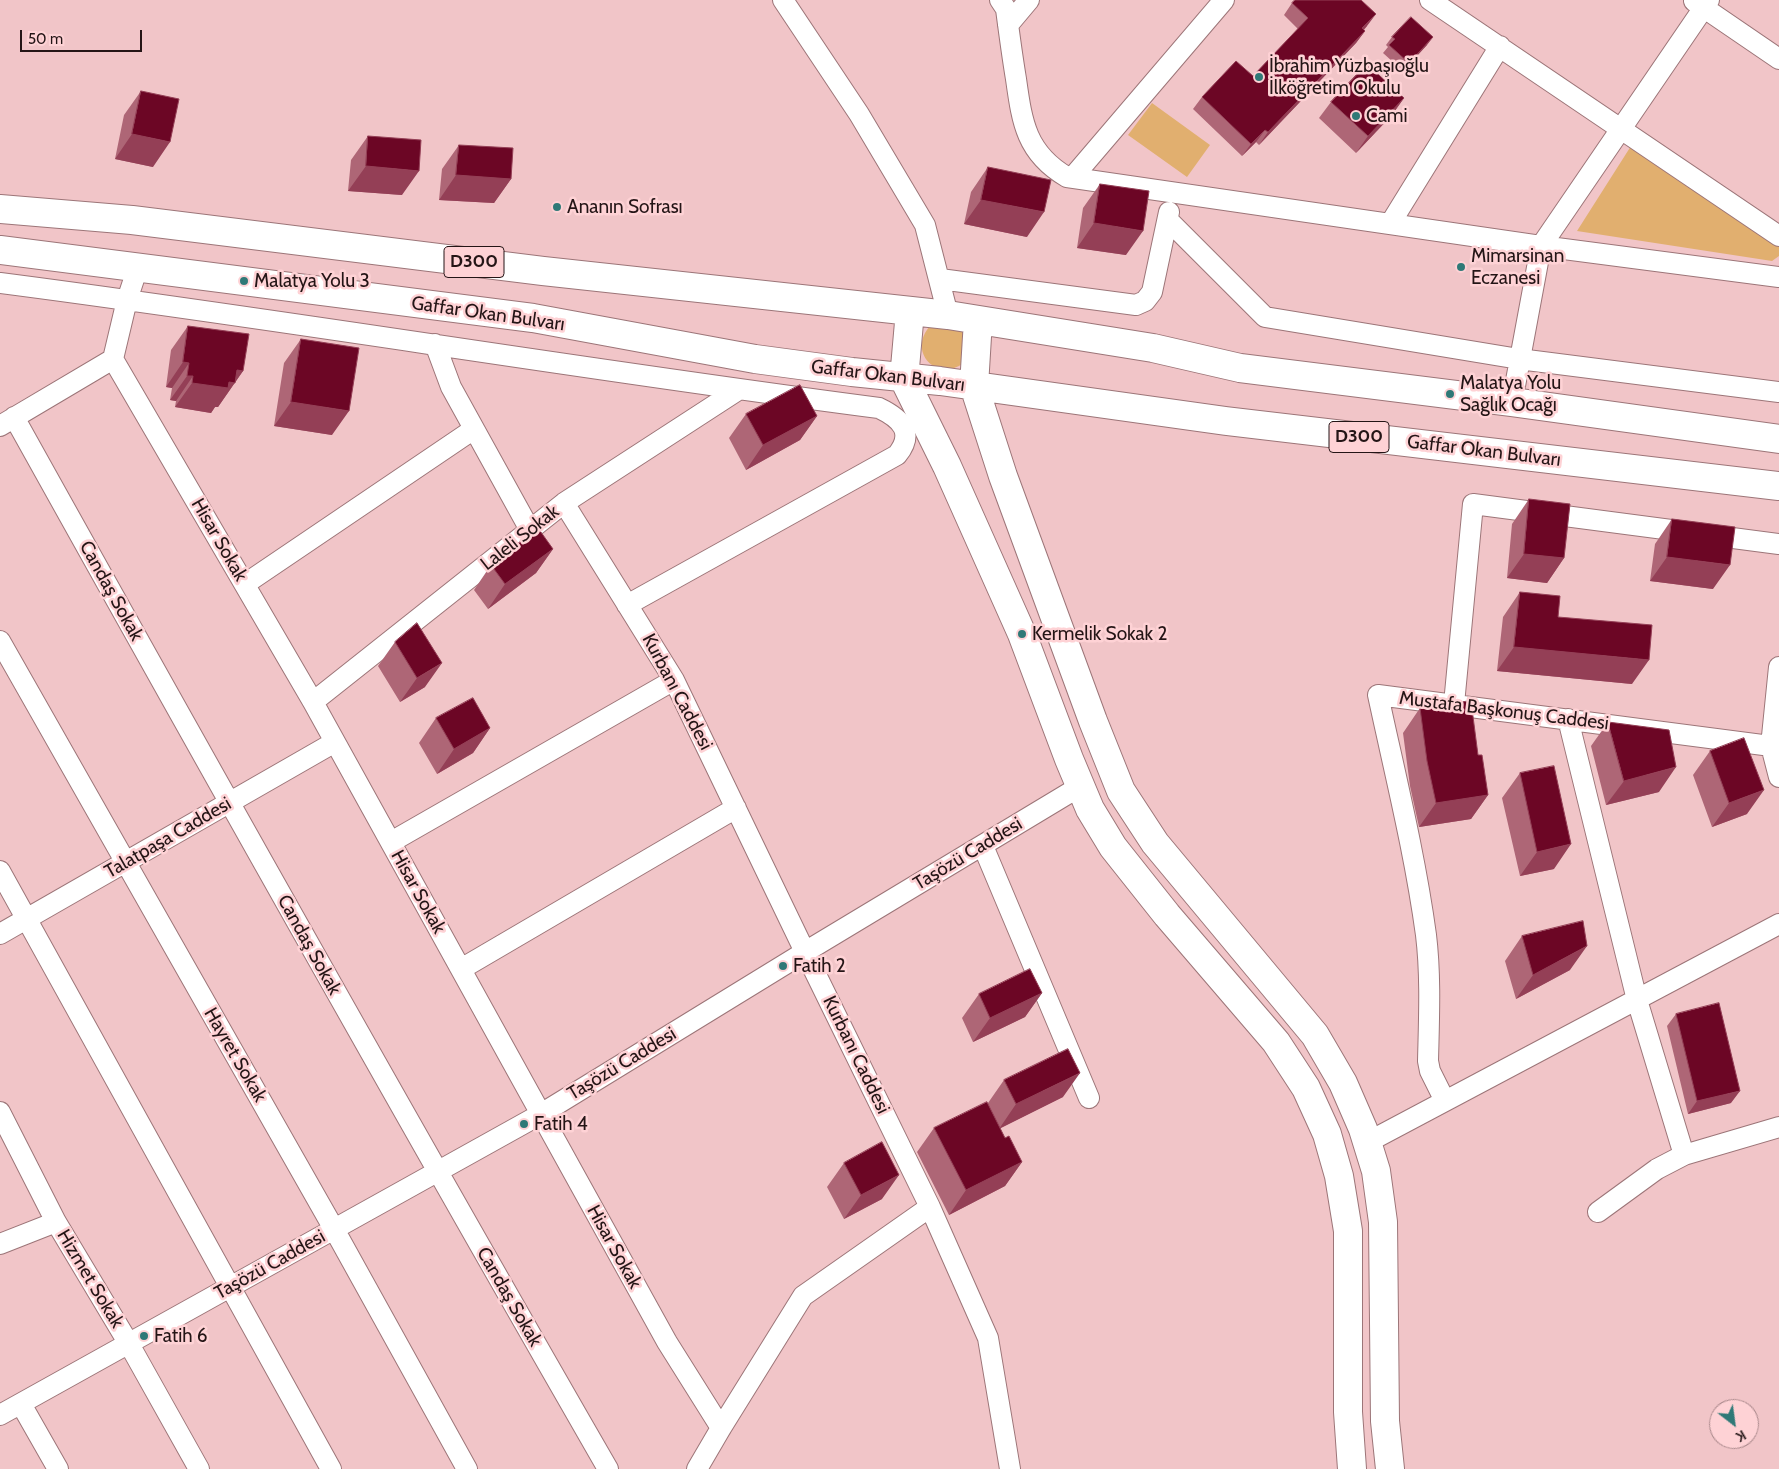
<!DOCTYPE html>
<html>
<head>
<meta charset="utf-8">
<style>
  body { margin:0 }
  #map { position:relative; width:1779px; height:1469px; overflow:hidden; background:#f1c5c8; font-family:Cabin,sans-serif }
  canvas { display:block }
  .north { position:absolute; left:1709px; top:1399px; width:50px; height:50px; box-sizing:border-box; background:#fed2d5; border:1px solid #a78689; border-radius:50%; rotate:150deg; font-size:14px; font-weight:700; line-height:20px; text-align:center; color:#241516 }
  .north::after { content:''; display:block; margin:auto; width:18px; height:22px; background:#2f7977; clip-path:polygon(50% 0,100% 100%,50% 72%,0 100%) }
  .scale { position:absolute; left:20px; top:30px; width:122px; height:22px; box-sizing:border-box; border:2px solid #241516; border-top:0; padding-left:6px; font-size:15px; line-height:18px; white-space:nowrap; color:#241516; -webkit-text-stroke:4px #fed2d5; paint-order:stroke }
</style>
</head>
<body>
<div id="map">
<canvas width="1779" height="1469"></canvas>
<div class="north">K</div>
<div class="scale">50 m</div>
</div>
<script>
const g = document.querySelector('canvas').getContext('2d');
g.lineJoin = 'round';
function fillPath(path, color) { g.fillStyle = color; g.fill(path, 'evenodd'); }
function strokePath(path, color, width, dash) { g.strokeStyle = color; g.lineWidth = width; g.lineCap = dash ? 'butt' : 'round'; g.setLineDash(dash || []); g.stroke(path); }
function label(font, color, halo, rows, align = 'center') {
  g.font = font + ' Cabin,sans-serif'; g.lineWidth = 5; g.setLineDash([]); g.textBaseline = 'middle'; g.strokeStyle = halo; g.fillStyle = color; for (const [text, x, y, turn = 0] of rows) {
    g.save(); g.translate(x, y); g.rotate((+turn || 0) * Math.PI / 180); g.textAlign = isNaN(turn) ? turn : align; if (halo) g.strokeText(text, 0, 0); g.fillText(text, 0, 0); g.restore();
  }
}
fillPath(new Path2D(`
  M 1152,103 L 1210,145 L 1187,177 L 1128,135 Z
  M 1631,146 L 1779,246 L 1779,256 L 1772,261 L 1577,231 Z
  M 931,325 L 963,326 L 966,361 C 939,385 905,352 931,325 Z`), '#e1af6f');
const minor = new Path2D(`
  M 783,0 L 859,114 L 925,225 L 948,315
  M 1000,0 L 1006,9 C 1009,32 1012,55 1016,79 C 1022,122 1026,153 1067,177 L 1541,246 L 1779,277
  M 1430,0 L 1779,236
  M 1694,1 L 1779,59
  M 1008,25 L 1029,0
  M 1072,178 L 1224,0
  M 1168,220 L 1265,317 L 1519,359 L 1779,392
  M 1390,224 L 1500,46
  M 940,279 L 1136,305 L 1145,301 L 1152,292 L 1169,212
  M 0,283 C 294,321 585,370 879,408 C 902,419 915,433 897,455 L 627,605
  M 435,344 L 451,387 L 530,530
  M 113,359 L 313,702 L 667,1342 L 721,1428
  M 1512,402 L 1541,246 L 1709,0
  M 14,417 C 210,769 407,1120 608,1469
  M 0,426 L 113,359 L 127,300 L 138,267
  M 564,503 L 674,680 L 805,952 L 930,1207 L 988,1338 L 1010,1469
  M 245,584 L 474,429
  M 0,641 L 334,1229 L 467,1469
  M 1779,667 L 1771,746 L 1779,777
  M 313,702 L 564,503 L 738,390
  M 1454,704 L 1473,504 L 1779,544
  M 1568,719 L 1637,1000 L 1684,1155
  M 391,842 L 674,680
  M 983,846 L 1089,1098
  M 0,871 L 331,1469
  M 0,934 L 335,742
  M 461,969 L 736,808
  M 1445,1101 L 1430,1071 L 1428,1061 C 1429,1019 1431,976 1426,935 C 1415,854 1395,774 1378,695 L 1779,747
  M 0,1112 L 56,1222 L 129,1344 L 199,1469
  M 1368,1142 L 1779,924
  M 1598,1212 L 1657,1169 L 1684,1155 L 1779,1127
  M 0,1244 L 56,1222
  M 21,1404 L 58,1469
  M 0,1415 L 541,1114 L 805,952 L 1079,787
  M 697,1469 L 721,1428 L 803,1296 L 930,1207`);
const trunk = new Path2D(`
  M 0,209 L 132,220 L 543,271 L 948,315 L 1153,348 L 1240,368 L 1512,402 L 1779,439
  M 0,250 L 533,318 L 755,359 L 852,372 L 940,381 L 1226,421 L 1779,486
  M 910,311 L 904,379 L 947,466 L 1022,634 L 1069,759 L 1090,809 L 1113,847 L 1167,915 L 1276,1042 L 1306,1088 L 1327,1134 L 1339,1176 L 1348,1231 L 1348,1412 L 1352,1469
  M 978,320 L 974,386 L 1003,476 L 1093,721 L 1121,791 L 1155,843 L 1315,1035 L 1343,1083 L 1363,1129 L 1376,1171 L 1383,1222 L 1385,1421 L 1390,1469`);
strokePath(minor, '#9c7578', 22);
strokePath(trunk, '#9c7578', 30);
strokePath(minor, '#fff', 20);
strokePath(trunk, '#fff', 28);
fillPath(new Path2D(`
  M 1292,3 L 1367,26 L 1364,30 L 1365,31 L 1356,43 L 1259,145 L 1256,142 L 1242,156 L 1193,109 L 1202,97 L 1253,76 L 1298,29 L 1284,15 Z
  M 1392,37 L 1427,45 L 1403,71 L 1383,53 L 1388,47 L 1386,45 Z
  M 141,91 L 153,167 L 115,159 L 124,115 Z
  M 1404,98 L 1392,115 L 1356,153 L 1319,118 L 1331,102 Z
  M 368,136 L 402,195 L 348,191 L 351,160 Z
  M 459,145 L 511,179 L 494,203 L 439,200 L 442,169 Z
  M 988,167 L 1027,237 L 964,224 L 971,192 Z
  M 1100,184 L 1126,255 L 1077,248 L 1083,208 Z
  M 188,326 L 243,371 L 218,407 L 215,407 L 211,413 L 175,407 L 176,401 L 170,400 L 172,388 L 166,387 L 171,350 Z
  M 301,339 L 332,435 L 274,426 L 284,363 Z
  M 746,414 L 817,416 L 800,440 L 746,470 L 729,438 Z
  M 1529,499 L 1564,558 L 1547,583 L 1507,578 L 1512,524 Z
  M 1672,519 L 1713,589 L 1650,581 L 1655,544 Z
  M 553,549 L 536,573 L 488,609 L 474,590 L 491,565 Z
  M 1520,592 L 1558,617 L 1632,684 L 1497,671 L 1503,617 Z
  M 395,642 L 425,687 L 400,702 L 378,666 Z
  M 1420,708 L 1478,755 L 1488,795 L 1471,819 L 1419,827 L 1410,786 L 1403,733 Z
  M 436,718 L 490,728 L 473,753 L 437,774 L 419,743 Z
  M 1608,722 L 1659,792 L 1606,805 L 1591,746 Z
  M 1710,751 L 1747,814 L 1712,827 L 1693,775 Z
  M 1520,773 L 1554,869 L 1520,876 L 1502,798 Z
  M 1522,936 L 1570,970 L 1516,999 L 1505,961 Z
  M 1042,993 L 1025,1017 L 973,1042 L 962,1018 L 979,994 Z
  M 1676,1014 L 1731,1103 L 1688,1114 L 1667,1026 Z
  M 1004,1080 L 1063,1097 L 1000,1128 L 1005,1138 L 1022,1162 L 1005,1186 L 949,1215 L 917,1152 L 934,1128 L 988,1103 Z
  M 844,1163 L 882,1199 L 844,1219 L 827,1187 Z`), '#ae6676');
fillPath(new Path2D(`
  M 1376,14 L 1367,26 L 1353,41 L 1362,28 Z
  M 1365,31 L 1356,43 L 1259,145 L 1268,132 Z
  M 1433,37 L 1427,45 L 1403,71 L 1409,63 Z
  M 1404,98 L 1392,115 L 1356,153 L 1368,136 Z
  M 1265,130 L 1256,142 L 1242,156 L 1251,144 Z
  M 132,134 L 170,142 L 153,167 L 115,159 Z
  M 366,166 L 419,171 L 402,195 L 348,191 Z
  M 456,175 L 511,179 L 494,203 L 439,200 Z
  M 981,200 L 1044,212 L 1027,237 L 964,224 Z
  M 1094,223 L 1143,231 L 1126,255 L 1077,248 Z
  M 183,362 L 189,363 L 172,388 L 166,387 Z
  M 237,370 L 243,371 L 218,407 L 215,407 L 211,413 L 175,407 L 192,383 Z
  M 187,376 L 193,376 L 176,401 L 170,400 Z
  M 291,402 L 349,411 L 332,435 L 274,426 Z
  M 817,416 L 800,440 L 746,470 L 763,445 Z
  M 553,549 L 536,573 L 488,609 L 505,584 Z
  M 1524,554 L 1564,558 L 1547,583 L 1507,578 Z
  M 1667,557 L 1730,565 L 1713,589 L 1650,581 Z
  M 1514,647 L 1649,660 L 1632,684 L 1497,671 Z
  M 442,663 L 425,687 L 400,702 L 417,678 Z
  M 490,728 L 473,753 L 437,774 L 454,749 Z
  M 1676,767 L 1659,792 L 1606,805 L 1624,781 Z
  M 1764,790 L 1747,814 L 1712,827 L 1729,803 Z
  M 1488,795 L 1471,819 L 1419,827 L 1436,803 Z
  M 1571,844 L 1554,869 L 1520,876 L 1537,852 Z
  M 1587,946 L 1570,970 L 1516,999 L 1533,975 Z
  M 1042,993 L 1025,1017 L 973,1042 L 990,1018 Z
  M 1080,1073 L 1063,1097 L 999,1129 L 1016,1104 Z
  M 1740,1091 L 1731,1103 L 1688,1114 L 1697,1101 Z
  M 1022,1162 L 1005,1186 L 949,1215 L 966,1190 Z
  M 899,1175 L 882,1199 L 844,1219 L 861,1195 Z`), '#943f56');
const building = new Path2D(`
  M 1295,0 L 1361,0 L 1376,14 L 1362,28 L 1365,31 L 1268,132 L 1265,130 L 1251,144 L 1202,97 L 1236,61 L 1253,76 L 1308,18 L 1292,3 Z
  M 1411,17 L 1433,37 L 1409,63 L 1389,45 L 1395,39 L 1392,37 Z
  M 1367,64 L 1404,98 L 1368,136 L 1331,102 Z
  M 141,91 L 179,99 L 170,142 L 132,134 Z
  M 368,136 L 421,140 L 419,171 L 366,166 Z
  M 459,145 L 513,148 L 511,179 L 456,175 Z
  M 988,167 L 1051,180 L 1044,212 L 981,200 Z
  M 1100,184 L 1149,191 L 1143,231 L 1094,223 Z
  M 188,326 L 249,334 L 243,371 L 237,370 L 235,383 L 229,382 L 228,388 L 192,383 L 193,376 L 187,376 L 189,363 L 183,362 Z
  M 301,339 L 359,348 L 349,411 L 291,402 Z
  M 800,385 L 817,416 L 763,445 L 746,414 Z
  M 1529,499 L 1570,504 L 1564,558 L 1524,554 Z
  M 1672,519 L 1735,527 L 1730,565 L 1667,557 Z
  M 538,528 L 553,549 L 505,584 L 491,565 Z
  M 1520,592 L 1560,596 L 1558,617 L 1652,625 L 1649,660 L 1514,647 Z
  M 417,623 L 442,663 L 417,678 L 395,642 Z
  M 473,698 L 490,728 L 454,749 L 436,718 Z
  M 1471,701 L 1478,755 L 1482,755 L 1488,795 L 1436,803 L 1427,761 L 1420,708 Z
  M 1608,722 L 1669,730 L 1676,767 L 1624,781 Z
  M 1744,738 L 1764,790 L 1729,803 L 1710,751 Z
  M 1554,766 L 1571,844 L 1537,852 L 1520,773 Z
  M 1583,921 L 1587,946 L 1533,975 L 1522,936 Z
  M 1030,969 L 1042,993 L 990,1018 L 979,994 Z
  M 1719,1003 L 1740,1091 L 1697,1101 L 1676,1014 Z
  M 1068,1049 L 1080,1073 L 1016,1104 L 1004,1080 Z
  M 987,1102 L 1005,1138 L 1009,1136 L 1022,1162 L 966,1190 L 934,1128 Z
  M 882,1142 L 899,1175 L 861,1195 L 844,1163 Z`);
fillPath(building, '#6c0625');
strokePath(building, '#943f56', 1);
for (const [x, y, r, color] of [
  [1259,77,5,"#2f7977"],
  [1356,116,5,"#2f7977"],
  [557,207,5,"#2f7977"],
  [1461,267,5,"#2f7977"],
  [244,281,5,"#2f7977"],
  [1450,394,5,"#2f7977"],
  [1022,634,5,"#2f7977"],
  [783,966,5,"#2f7977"],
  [524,1124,5,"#2f7977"],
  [144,1336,5,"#2f7977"]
]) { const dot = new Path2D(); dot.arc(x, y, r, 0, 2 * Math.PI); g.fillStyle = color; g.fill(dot); strokePath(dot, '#fed2d5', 2); }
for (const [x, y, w] of [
  [474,262,60],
  [1359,437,60]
]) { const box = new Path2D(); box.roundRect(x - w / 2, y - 15.5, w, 31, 4); g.fillStyle = '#fed2d5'; g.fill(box); strokePath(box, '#241516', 1); }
label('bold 18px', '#241516', null, [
  ["D300",474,262],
  ["D300",1359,437]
]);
label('19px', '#241516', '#fed2d5', [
  ["İbrahim Yüzbaşıoğlu",1269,66],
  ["İlköğretim Okulu",1269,88],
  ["Cami",1366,116],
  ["Ananın Sofrası",567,207],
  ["Mimarsinan",1471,256],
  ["Eczanesi",1471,278],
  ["Malatya Yolu 3",254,281],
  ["Malatya Yolu",1460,383],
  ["Sağlık Ocağı",1460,405],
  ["Kermelik Sokak 2",1032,634],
  ["Fatih 2",793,966],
  ["Fatih 4",534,1124],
  ["Fatih 6",154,1336]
], 'left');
label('19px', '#241516', '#fed2d5', [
  ["Gaffar Okan Bulvarı",488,314,8],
  ["Gaffar Okan Bulvarı",888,376,7],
  ["Gaffar Okan Bulvarı",1484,451,7],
  ["Laleli Sokak",520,538,-38],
  ["Hisar Sokak",219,540,60],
  ["Candaş Sokak",111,591,61],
  ["Kurbanı Caddesi",677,692,62],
  ["Mustafa Başkonuş Caddesi",1504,711,7],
  ["Talatpaşa Caddesi",168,838,-30],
  ["Taşözü Caddesi",968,854,-31],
  ["Hisar Sokak",418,892,61],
  ["Candaş Sokak",309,945,61],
  ["Hayret Sokak",235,1055,60],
  ["Kurbanı Caddesi",856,1055,64],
  ["Taşözü Caddesi",622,1064,-31],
  ["Hisar Sokak",614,1247,61],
  ["Taşözü Caddesi",270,1265,-29],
  ["Hizmet Sokak",90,1279,59],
  ["Candaş Sokak",509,1297,60]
]);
</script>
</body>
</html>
